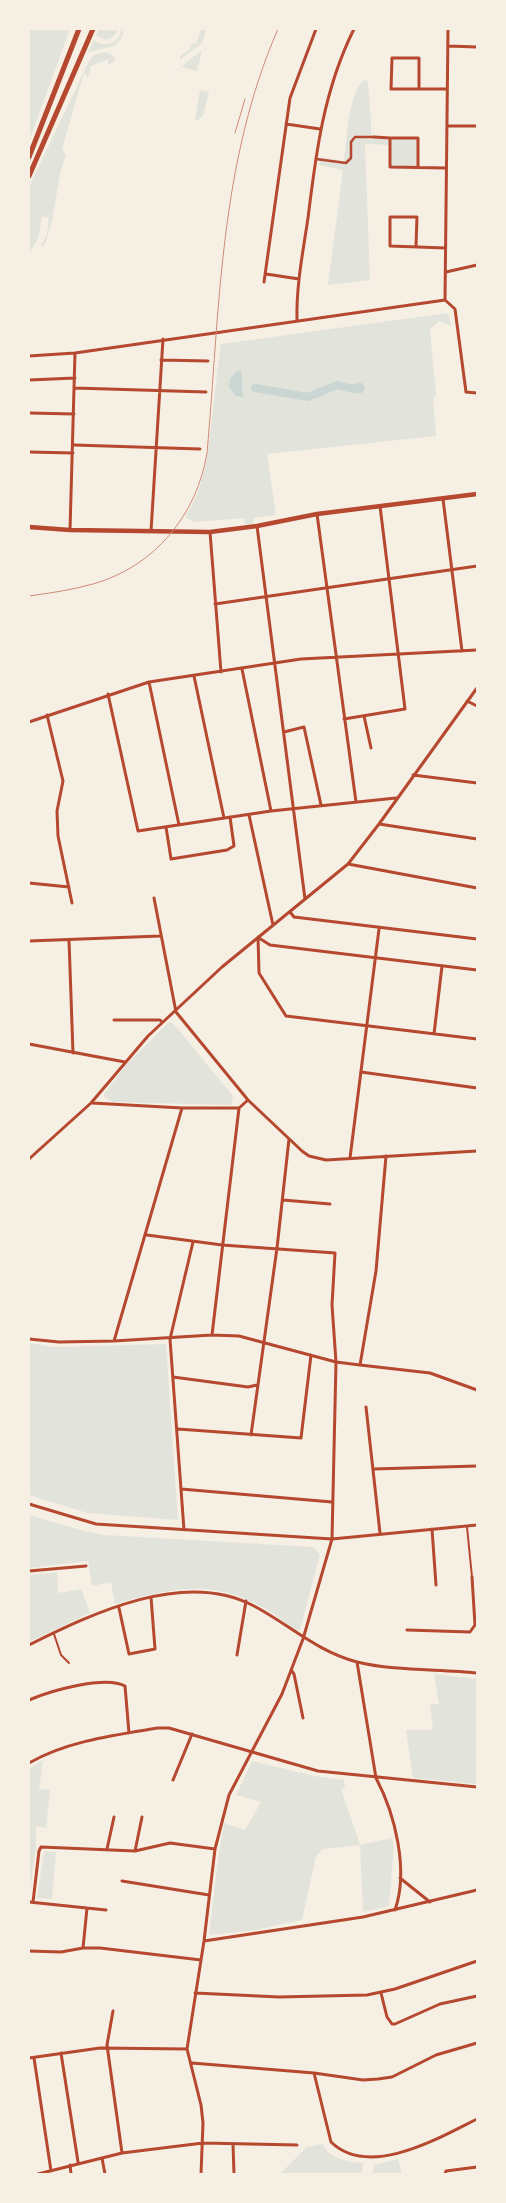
<!DOCTYPE html>
<html>
<head>
<meta charset="utf-8">
<style>
  body { margin:0 }
  #map { position:relative; width:506px; height:2203px; overflow:hidden; background:#f6efe4; font-family:"Nunito Sans",sans-serif }
  canvas { display:block }
  .frame { position:absolute; inset:0; border:30px solid #f6efe4; pointer-events:none }
</style>
</head>
<body>
<div id="map">
<canvas width="506" height="2203"></canvas>
<div class="frame"></div>
</div>
<script>
const g = document.querySelector('canvas').getContext('2d');
g.lineJoin = 'round';
function fillPath(path, color) { g.fillStyle = color; g.fill(path, 'evenodd'); }
function strokePath(path, color, width, dash) { g.strokeStyle = color; g.lineWidth = width; g.lineCap = dash ? 'butt' : 'round'; g.setLineDash(dash || []); g.stroke(path); }
fillPath(new Path2D(`
  M 29,29 L 70,29 L 29,141 Z
  M 99,29 L 118,29 C 114,40 105,43 96,35 Z
  M 122,29 L 124,29 L 121,39 L 114,46 L 88,52 L 94,40 C 105,49 119,43 122,29 Z
  M 201,29 L 207,29 L 202,43 L 180,60 L 180,56 L 190,49 L 192,43 L 196,44 Z
  M 202,50 L 197,71 L 182,67 L 171,75 Z
  M 104,52 L 112,55 L 116,60 L 108,65 L 108,59 L 91,66 L 88,77 L 84,73 L 62,149 L 66,155 C 55,182 56,224 43,247 L 41,246 L 47,234 L 49,218 L 42,216 L 38,239 L 29,253 L 29,187 L 88,63 L 94,55 Z
  M 364,80 L 368,81 L 372,137 L 418,138 L 418,167 L 390,167 L 390,145 L 365,144 L 370,280 L 328,285 L 343,170 L 319,165 L 320,157 L 344,161 C 347,140 348,94 364,80 Z
  M 200,90 L 209,92 L 203,116 L 198,120 L 195,120 Z
  M 448,313 L 451,326 L 440,321 L 430,329 L 436,395 L 433,399 L 436,436 L 267,454 L 276,515 L 253,518 L 253,523 L 245,525 L 244,518 L 195,522 L 185,517 C 207,483 208,449 213,410 C 215,388 218,366 221,344 Z
  M 169,1022 L 173,1023 L 233,1096 L 231,1105 L 113,1102 L 104,1097 L 104,1094 L 126,1065 Z
  M 29,1343 L 54,1347 L 166,1344 L 178,1520 L 87,1513 L 29,1495 Z
  M 29,1515 L 84,1531 L 105,1535 L 313,1547 L 320,1554 L 300,1630 L 297,1631 C 284,1622 271,1611 256,1604 C 206,1578 166,1590 115,1604 L 111,1582 L 92,1586 L 88,1561 L 29,1568 Z
  M 57,1572 L 58,1593 L 81,1589 L 90,1613 L 29,1642 L 29,1575 Z
  M 434,1674 L 477,1679 L 477,1784 L 413,1778 L 406,1730 L 433,1730 L 430,1704 L 439,1704 Z
  M 43,1760 L 39,1789 L 50,1790 L 46,1828 L 36,1826 L 36,1847 L 29,1897 L 29,1769 Z
  M 252,1761 L 314,1776 L 344,1780 L 345,1787 L 341,1789 L 360,1845 L 392,1838 L 394,1846 L 389,1906 L 363,1912 L 360,1845 L 323,1849 L 316,1856 L 302,1920 L 255,1930 L 209,1935 L 219,1852 L 224,1823 L 245,1830 L 261,1802 L 236,1795 Z
  M 44,1851 L 56,1852 L 52,1899 L 37,1898 Z
  M 323,2144 C 329,2159 348,2162 363,2163 L 362,2174 L 280,2174 L 307,2147 Z
  M 398,2159 L 402,2174 L 373,2174 L 374,2165 Z`), '#e2e4dc');
fillPath(new Path2D(`
  M 237,371 L 241,371 L 243,397 L 236,396 L 229,387 L 230,379 Z
  M353.5 388a5.5 5.5 0 1 1 11 0a5.5 5.5 0 1 1-11 0Z`), '#c9d6d2');
strokePath(new Path2D(`
  M 255,388 L 308,397 L 337,385 L 354,389`), '#c9d6d2', 8);
strokePath(new Path2D(`
  M 467,1527 L 472,1577
  M 54,1634 L 61,1655 L 69,1663`), '#b5482f', 2);
strokePath(new Path2D(`
  M 316,159 L 346,163 L 351,158 L 351,142 L 355,137 L 374,137`), '#b5482f', 2.5);
strokePath(new Path2D(`
  M 448,46 L 477,47
  M 419,89 L 419,58 L 392,58 L 391,89 L 447,89
  M 286,124 L 320,129
  M 447,126 L 477,126
  M 374,137 L 390,138
  M 418,167 L 418,138 L 390,138 L 390,167 L 446,168
  M 416,246 L 417,217 L 390,217 L 390,246 L 445,248
  M 446,272 L 477,265
  M 266,274 L 299,279
  M 264,282 L 290,98 L 316,29
  M 445,300 L 448,29
  M 445,300 L 455,309 L 466,392 L 477,393
  M 297,321 C 296,286 303,252 308,218 C 316,152 324,89 354,29
  M 29,356 L 75,353 L 445,300
  M 161,360 L 208,361
  M 29,380 L 75,378
  M 75,388 L 206,392
  M 29,413 L 74,414
  M 74,445 L 200,449
  M 29,452 L 73,453
  M 443,499 L 462,651
  M 317,514 L 356,802
  M 257,526 L 305,899
  M 70,530 L 75,353
  M 151,531 L 163,339
  M 210,532 L 221,672
  M 215,604 L 477,566
  M 242,669 L 271,811
  M 194,676 L 224,818
  M 149,682 L 179,825
  M 108,694 L 138,831 L 271,811 L 396,798
  M 467,701 L 477,706
  M 47,715 L 63,781 L 57,811 L 58,836 L 72,903
  M 364,716 L 371,748
  M 344,719 L 405,709 L 380,506
  M 29,722 L 149,682 L 301,659 L 477,650
  M 284,732 L 304,727 L 321,805
  M 413,775 L 477,783
  M 249,815 L 273,925
  M 379,824 L 477,839
  M 166,827 L 171,859 L 227,850 L 234,846 L 230,817
  M 348,864 L 477,888
  M 29,883 L 69,887
  M 154,898 L 176,1012 L 248,1100 L 302,1151 L 309,1156 L 326,1160 L 477,1151
  M 290,912 L 294,917 L 477,939
  M 258,937 L 259,973 L 286,1016 L 477,1039
  M 259,938 L 270,945 L 477,970
  M 69,940 L 73,1053
  M 29,941 L 160,936
  M 114,1020 L 160,1020 L 162,1022
  M 434,1034 L 442,966
  M 29,1044 L 125,1062
  M 361,1072 L 477,1088
  M 92,1103 L 182,1108 L 239,1108
  M 386,1156 L 376,1271 L 360,1365 L 430,1373 L 477,1390
  M 350,1158 L 379,929
  M 29,1159 L 91,1103 L 148,1036 L 222,967 L 348,864 L 379,824 L 477,688
  M 283,1200 L 330,1204
  M 147,1235 L 222,1245 L 335,1253 L 332,1305 L 336,1362 L 332,1539 L 303,1639 L 282,1694 L 229,1795 L 215,1849 L 204,1941 L 187,2049 L 201,2105 L 203,2123 L 201,2174
  M 212,1335 L 239,1108 L 248,1100
  M 29,1339 L 59,1342 L 114,1341 L 212,1335 L 239,1336 L 336,1362 L 360,1365
  M 114,1341 L 182,1108
  M 173,1377 L 248,1387 L 257,1385
  M 366,1407 L 380,1533
  M 178,1429 L 301,1438 L 311,1355
  M 251,1435 L 277,1248 L 289,1139
  M 373,1469 L 477,1466
  M 181,1489 L 332,1502
  M 29,1504 L 96,1524 L 332,1539 L 477,1525
  M 432,1529 L 436,1585
  M 184,1530 L 170,1339 L 193,1242
  M 29,1571 L 86,1566
  M 119,1608 L 129,1654 L 155,1649 L 151,1597
  M 407,1630 L 470,1632 L 475,1625 L 472,1577
  M 29,1645 C 93,1613 185,1569 254,1606 C 290,1625 316,1651 357,1662 C 393,1671 440,1669 477,1673
  M 237,1655 L 246,1601
  M 357,1662 L 376,1778 C 395,1814 409,1870 395,1910
  M 291,1670 L 294,1674 L 303,1718
  M 29,1700 C 50,1691 105,1675 125,1686 L 129,1733
  M 29,1763 C 67,1741 115,1735 158,1728 L 169,1728 L 318,1771 L 477,1787
  M 173,1780 L 192,1734
  M 107,1849 L 114,1817
  M 135,1851 L 142,1817
  M 400,1878 L 430,1902
  M 122,1881 L 209,1895
  M 29,1902 L 106,1910
  M 33,1902 L 39,1851 L 41,1847 L 135,1851 L 170,1843 L 215,1849
  M 204,1941 L 363,1917 L 477,1890
  M 83,1948 L 87,1908
  M 29,1951 L 61,1952 L 83,1948 L 100,1948 L 201,1960
  M 195,1993 L 279,1997 L 367,1995 L 395,1989 L 477,1961
  M 381,1993 L 387,2017 L 392,2024 L 395,2024 L 440,2004 L 477,1996
  M 113,2011 L 107,2045 L 122,2153
  M 61,2053 L 78,2162
  M 29,2058 L 100,2048 L 187,2049
  M 34,2058 L 51,2171
  M 192,2063 L 314,2073 L 363,2080 L 378,2079 L 392,2077 L 436,2055 L 477,2043
  M 314,2073 L 331,2142 C 369,2179 439,2138 477,2119
  M 233,2144 L 234,2174
  M 102,2158 L 105,2174
  M 70,2165 L 71,2174
  M 38,2174 L 122,2153 L 203,2143 L 297,2145
  M 445,2174 L 446,2171 L 477,2167`), '#b5482f', 3);
strokePath(new Path2D(`
  M 29,527 L 70,530 L 210,532 L 257,526 L 317,514 L 477,494`), '#b5482f', 4.5);
strokePath(new Path2D(`
  M 29,157 L 79,29
  M 29,176 L 93,29`), '#b5482f', 5);
strokePath(new Path2D(`
  M 235,133 L 245,99
  M 29,596 C 50,593 72,590 93,584 C 154,567 197,515 207,453 C 220,309 219,164 278,29`), '#cf8b77', 1);
</script>
</body>
</html>
